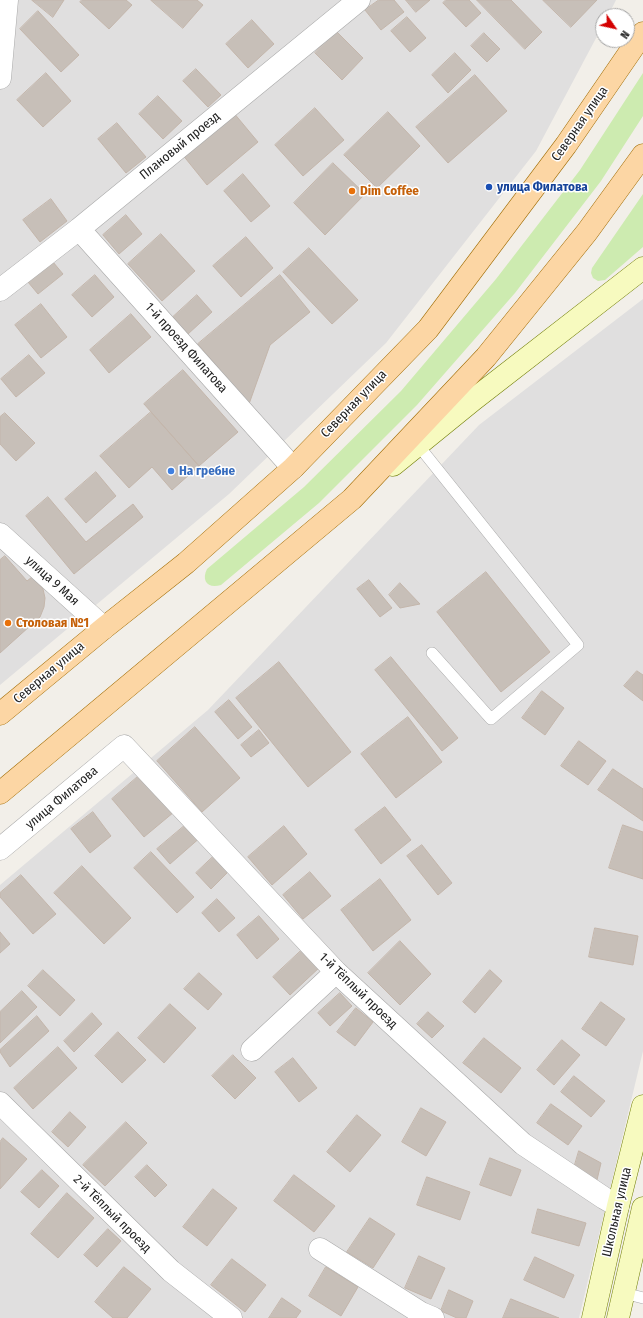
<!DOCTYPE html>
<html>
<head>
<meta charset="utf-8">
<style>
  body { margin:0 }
  #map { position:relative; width:643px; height:1318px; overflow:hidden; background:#f2efe9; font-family:"Fira Sans Condensed",sans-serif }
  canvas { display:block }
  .north { position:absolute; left:595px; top:8px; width:40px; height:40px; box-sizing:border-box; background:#fff; border:1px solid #a7a7a7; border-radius:50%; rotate:124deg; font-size:11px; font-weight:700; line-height:16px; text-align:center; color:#222 }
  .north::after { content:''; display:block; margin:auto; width:14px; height:18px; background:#d40000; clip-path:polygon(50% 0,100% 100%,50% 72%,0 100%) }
</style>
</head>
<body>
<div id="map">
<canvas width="643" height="1318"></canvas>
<div class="north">N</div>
</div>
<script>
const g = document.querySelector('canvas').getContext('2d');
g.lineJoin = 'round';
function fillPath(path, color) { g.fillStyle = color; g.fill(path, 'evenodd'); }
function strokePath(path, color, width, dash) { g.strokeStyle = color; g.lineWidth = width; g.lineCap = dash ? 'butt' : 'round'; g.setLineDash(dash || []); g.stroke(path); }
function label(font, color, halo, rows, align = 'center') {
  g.font = font + ' "Fira Sans Condensed",sans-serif'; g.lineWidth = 3; g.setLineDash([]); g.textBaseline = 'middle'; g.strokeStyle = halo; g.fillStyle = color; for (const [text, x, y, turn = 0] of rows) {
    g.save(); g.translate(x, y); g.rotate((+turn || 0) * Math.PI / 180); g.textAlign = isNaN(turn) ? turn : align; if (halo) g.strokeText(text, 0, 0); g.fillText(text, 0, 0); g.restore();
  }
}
fillPath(new Path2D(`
  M 0,0 L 616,0 L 608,16 L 603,16 L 603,25 L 536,151 L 386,343 L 229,494 L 0,685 Z
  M 643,299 L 643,1051 L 579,1318 L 0,1318 L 0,885 L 208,710 L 479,425 Z`), '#e0dfdf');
fillPath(new Path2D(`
  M 643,73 L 643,116 L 601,181 L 515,293 L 417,405 L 319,503 L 221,585 C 208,589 201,581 207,569 L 304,487 L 401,391 L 496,279 L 580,170 Z
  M 643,194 L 643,247 L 605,280 L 598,281 L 593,278 L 591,273 L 592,268 Z`), '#cdebb0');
const building = new Path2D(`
  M 32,0 L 64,0 L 53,17 Z
  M 82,0 L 126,0 L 132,5 L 109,29 L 80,2 Z
  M 151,0 L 197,0 L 203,5 L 183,28 Z
  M 379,0 L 394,0 L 404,12 L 381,30 L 365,10 Z
  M 406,0 L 430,0 L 416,12 Z
  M 446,0 L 469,0 L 481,13 L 466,27 L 443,3 Z
  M 477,0 L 511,0 L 542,32 L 525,49 Z
  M 543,0 L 597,0 L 571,27 Z
  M 38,11 L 79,55 L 61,72 L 20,29 Z
  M 407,17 L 426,38 L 410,52 L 391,31 Z
  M 252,20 L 274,44 L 248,68 L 226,44 Z
  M 336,31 L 363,58 L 342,80 L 315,53 Z
  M 484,33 L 500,49 L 487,62 L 471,46 Z
  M 455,53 L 471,70 L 448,93 L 432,75 Z
  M 196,69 L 221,95 L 208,107 L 183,81 Z
  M 46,73 L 71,101 L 43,127 L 17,100 Z
  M 475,75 L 507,111 L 448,163 L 416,127 Z
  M 158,96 L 182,121 L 163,139 L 139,114 Z
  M 315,108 L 344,140 L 303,176 L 275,145 Z
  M 233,112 L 258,142 L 207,185 L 182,154 Z
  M 388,112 L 420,146 L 377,188 L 344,155 Z
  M 117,123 L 146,157 L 126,173 L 98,139 Z
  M 333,163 L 365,194 L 325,235 L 294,203 Z
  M 243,174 L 270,206 L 251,222 L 224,191 Z
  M 51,199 L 67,221 L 40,242 L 23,220 Z
  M 126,215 L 142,234 L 119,254 L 103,235 Z
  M 161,234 L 195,271 L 162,301 L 128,264 Z
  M 246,237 L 273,268 L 241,297 L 213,266 Z
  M 309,248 L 358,300 L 332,324 L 283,272 Z
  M 53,262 L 63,274 L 38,294 L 28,282 Z
  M 95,275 L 114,297 L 92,317 L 72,295 Z
  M 280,275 L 310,312 L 270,345 L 249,404 L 198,344 Z
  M 197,295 L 212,312 L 188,334 L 173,317 Z
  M 41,304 L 67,337 L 41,358 L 15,325 Z
  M 131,314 L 151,337 L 109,373 L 90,350 Z
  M 29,355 L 45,373 L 16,397 L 1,379 Z
  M 183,370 L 238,432 L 199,466 L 144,404 Z
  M 151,412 L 199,466 L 172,490 L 152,467 L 129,488 L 100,456 Z
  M 5,413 L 35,443 L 16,461 L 0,444 L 0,417 Z
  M 96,472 L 116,496 L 86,523 L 65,499 Z
  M 48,497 L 86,542 L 133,504 L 143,517 L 74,574 L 26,516 Z
  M 5,556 L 27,581 L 32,577 L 43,589 L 45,598 L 44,607 L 40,617 L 0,653 L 0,560 Z
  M 486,572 L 550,652 L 501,692 L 437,612 Z
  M 369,580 L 392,608 L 380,617 L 357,589 Z
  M 400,583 L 420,604 L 400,608 L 389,595 Z
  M 391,657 L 458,738 L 442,751 L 375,670 Z
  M 279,662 L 351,752 L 308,787 L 236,698 Z
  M 637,671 L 643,675 L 643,701 L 624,686 Z
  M 542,691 L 564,708 L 545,735 L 522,718 Z
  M 229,700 L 252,727 L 238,739 L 215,712 Z
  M 408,717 L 442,762 L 396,798 L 361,754 Z
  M 195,727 L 240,778 L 202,812 L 157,761 Z
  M 259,730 L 269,743 L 251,757 L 241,745 Z
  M 579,741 L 606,761 L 588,785 L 561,766 Z
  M 613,769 L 643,789 L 643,821 L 598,790 Z
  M 141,774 L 174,812 L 144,837 L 112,799 Z
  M 385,807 L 411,840 L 381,864 L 355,830 Z
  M 93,812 L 111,836 L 90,853 L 71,829 Z
  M 189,822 L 202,836 L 170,864 L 157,849 Z
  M 623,825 L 643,832 L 643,879 L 609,868 Z
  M 284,826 L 307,854 L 272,885 L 248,857 Z
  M 422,845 L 452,883 L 438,895 L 407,856 Z
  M 151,852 L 194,897 L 177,913 L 134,868 Z
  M 216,854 L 231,869 L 211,889 L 196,873 Z
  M 82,866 L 131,918 L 104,944 L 54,893 Z
  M 310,872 L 331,896 L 303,919 L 283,895 Z
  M 21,875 L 56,914 L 33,934 L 0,897 L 0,893 Z
  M 380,879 L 411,920 L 373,951 L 341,910 Z
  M 217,899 L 235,918 L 219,932 L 202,913 Z
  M 259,916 L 279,939 L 257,959 L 237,935 Z
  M 595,928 L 638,936 L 633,965 L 589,957 Z
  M 0,932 L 10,944 L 0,953 Z
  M 400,941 L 431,974 L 400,1005 L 368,973 Z
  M 304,948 L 321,966 L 290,995 L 273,977 Z
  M 43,970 L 75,1000 L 60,1016 L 28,986 Z
  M 490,970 L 502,981 L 475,1013 L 463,1002 Z
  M 199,973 L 222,994 L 208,1010 L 184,989 Z
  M 22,991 L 37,1007 L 0,1043 L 0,1012 Z
  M 340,993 L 352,1006 L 330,1026 L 318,1013 Z
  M 601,1002 L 625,1019 L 606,1046 L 582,1029 Z
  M 170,1004 L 196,1028 L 164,1063 L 138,1038 Z
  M 356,1008 L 373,1022 L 355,1046 L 337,1032 Z
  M 428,1012 L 444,1026 L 432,1038 L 417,1024 Z
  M 92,1013 L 102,1024 L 74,1052 L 64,1041 Z
  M 37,1016 L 49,1031 L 10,1067 L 0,1052 L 0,1050 Z
  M 118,1032 L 146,1060 L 122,1083 L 95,1056 Z
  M 484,1038 L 521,1068 L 501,1093 L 463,1063 Z
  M 562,1040 L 580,1055 L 554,1085 L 537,1070 Z
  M 58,1047 L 77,1068 L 33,1109 L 14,1088 Z
  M 233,1055 L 256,1078 L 235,1099 L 212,1076 Z
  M 293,1058 L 317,1088 L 299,1102 L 275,1072 Z
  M 574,1076 L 605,1101 L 591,1117 L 561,1092 Z
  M 551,1104 L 582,1126 L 568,1145 L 537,1123 Z
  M 421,1108 L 446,1122 L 426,1156 L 402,1142 Z
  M 70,1112 L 86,1127 L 68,1147 L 52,1132 Z
  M 357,1115 L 381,1135 L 350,1172 L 327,1152 Z
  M 126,1122 L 147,1143 L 105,1186 L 83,1165 Z
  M 3,1138 L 27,1159 L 0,1189 L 0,1142 Z
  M 579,1151 L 601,1163 L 596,1184 L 574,1168 Z
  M 490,1158 L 521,1170 L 511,1196 L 480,1185 Z
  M 147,1165 L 167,1185 L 155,1197 L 135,1177 Z
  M 42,1170 L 59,1186 L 39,1208 L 21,1192 Z
  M 294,1175 L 335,1206 L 314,1232 L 274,1201 Z
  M 427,1177 L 470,1192 L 460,1220 L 417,1205 Z
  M 213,1189 L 237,1208 L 207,1246 L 183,1227 Z
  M 67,1193 L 94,1218 L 58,1258 L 31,1234 Z
  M 538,1209 L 586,1223 L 579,1246 L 532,1233 Z
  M 370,1218 L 395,1234 L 373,1268 L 347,1252 Z
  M 108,1229 L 121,1241 L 97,1267 L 84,1255 Z
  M 419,1256 L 445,1268 L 431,1299 L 405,1288 Z
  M 535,1257 L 574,1275 L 564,1298 L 524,1280 Z
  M 232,1259 L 266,1285 L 245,1312 L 211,1285 Z
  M 124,1267 L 151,1289 L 127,1318 L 113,1318 L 95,1302 Z
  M 326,1267 L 358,1287 L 341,1316 L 309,1296 Z
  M 449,1290 L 473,1301 L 466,1318 L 457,1318 L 441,1311 Z
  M 282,1298 L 301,1311 L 296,1318 L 269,1318 Z
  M 511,1299 L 559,1318 L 503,1318 Z`);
fillPath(building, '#c7bfb8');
strokePath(building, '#c4b6ab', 1);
const service = new Path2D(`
  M 418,445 L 578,645 L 491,719 L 432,653
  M 624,1293 L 643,1298`);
const minor = new Path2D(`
  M 0,78 L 7,0
  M 79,229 L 293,468
  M 0,290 L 79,229 L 359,0
  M 0,534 L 104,628
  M 0,849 L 124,746 L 336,972 L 523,1144 L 604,1198 L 618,1206
  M 252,1050 L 336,972
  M 0,1103 L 171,1271 L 231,1318
  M 320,1249 L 421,1313 L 433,1318`);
const secondary = new Path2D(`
  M 393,465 L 473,400 L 643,268
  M 593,1318 L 618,1206 L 643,1106
  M 618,1318 L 643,1208`);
const primary = new Path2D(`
  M 0,714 L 104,628 L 186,563 L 293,468 L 428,329 L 566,145 L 643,33
  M 0,793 L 352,499 L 486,357 L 587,232 L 643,155`);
strokePath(service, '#a9a9a9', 12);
strokePath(minor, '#a9a9a9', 23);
strokePath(secondary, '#707d05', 23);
strokePath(primary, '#a06b00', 23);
strokePath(service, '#fff', 11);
strokePath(minor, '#fff', 22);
strokePath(secondary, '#f7fabf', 22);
strokePath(primary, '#fcd6a4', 22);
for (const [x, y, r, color] of [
  [489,187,4,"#1a4fb4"],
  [352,191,4,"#e8710a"],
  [171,471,4,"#3f7fe0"],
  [8,623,4,"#e8710a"]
]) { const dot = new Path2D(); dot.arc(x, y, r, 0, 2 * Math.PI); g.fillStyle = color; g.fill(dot); strokePath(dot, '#fff', 1.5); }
label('13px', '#222', '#fff', [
  ["Северная улица",580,124,-55],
  ["Плановый проезд",180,146,-39],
  ["1-й проезд Филатова",186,348,48],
  ["Северная улица",354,404,-46],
  ["улица 9 Мая",52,581,42],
  ["Северная улица",49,673,-40],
  ["улица Филатова",62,798,-40],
  ["1-й Тёплый проезд",358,991,44],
  ["Школьная улица",617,1212,-77],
  ["2-й Тёплый проезд",112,1214,45]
]);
label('bold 13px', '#164399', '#fff', [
  ["улица Филатова",497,187]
], 'left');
label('bold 13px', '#c56008', '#fff', [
  ["Dim Coffee",360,191],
  ["Столовая №1",16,623]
], 'left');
label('bold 13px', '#366cbe', '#fff', [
  ["На гребне",179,471]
], 'left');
</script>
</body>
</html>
